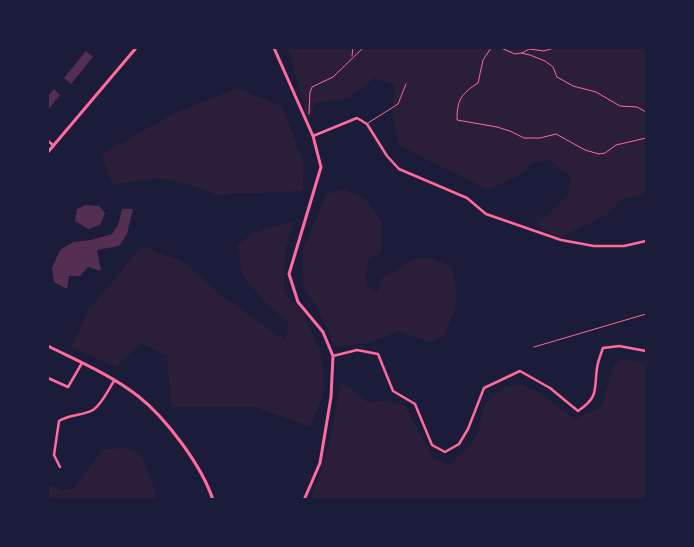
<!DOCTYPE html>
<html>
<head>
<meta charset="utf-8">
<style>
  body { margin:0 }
  #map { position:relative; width:694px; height:547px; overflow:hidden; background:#1b1b3a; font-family:"IBM Plex Serif",serif }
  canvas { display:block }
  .frame { position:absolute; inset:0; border:49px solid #1b1b3a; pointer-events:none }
</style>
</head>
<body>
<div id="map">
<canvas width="694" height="547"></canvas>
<div class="frame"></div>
</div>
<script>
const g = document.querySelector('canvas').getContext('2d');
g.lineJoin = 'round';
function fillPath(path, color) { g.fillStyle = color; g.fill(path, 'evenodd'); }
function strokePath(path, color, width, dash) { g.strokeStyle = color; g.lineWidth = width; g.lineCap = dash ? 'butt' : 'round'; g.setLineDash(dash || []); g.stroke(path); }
fillPath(new Path2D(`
  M 288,48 L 646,48 L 646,197 L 644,195 L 623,199 L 607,215 L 559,238 L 536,225 L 568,194 L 571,178 L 549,159 L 534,163 L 519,176 L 488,189 L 427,160 L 398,144 L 392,108 L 395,85 L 374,78 L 350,98 L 315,103 L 308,121 Z
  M 238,88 L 282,106 L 304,164 L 302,191 L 217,195 L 188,184 L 157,178 L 112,185 L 102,154 L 174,113 Z
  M 344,189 L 366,199 L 382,222 L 382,252 L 367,261 L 366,285 L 377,293 L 382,278 L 414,259 L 434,258 L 451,266 C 460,299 458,306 443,337 L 430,342 L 398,331 L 370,343 L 335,347 L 319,310 L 302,286 L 303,250 L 326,194 Z
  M 294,221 L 285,251 L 284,292 L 302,311 L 322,355 L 324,391 L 311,427 L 254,407 L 171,407 L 167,356 L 141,343 L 116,367 L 71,347 L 89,309 L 142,246 L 182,261 L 226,299 L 285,340 L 288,321 L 269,307 L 243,276 L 237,246 L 253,233 Z
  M 624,359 L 646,364 L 646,499 L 311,499 L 327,451 L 341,381 L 367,402 L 386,401 L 405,406 L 433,458 L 449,464 L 464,451 L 477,435 L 484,405 L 501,388 L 521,384 L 540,393 L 575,419 L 601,407 L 614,365 Z
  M 126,448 L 141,454 L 156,493 L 157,499 L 48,499 L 48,483 L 61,490 L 73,489 L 103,449 Z`), '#2a1e3b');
fillPath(new Path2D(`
  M 86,51 L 93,57 L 71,84 L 64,78 Z
  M 54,89 L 60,95 L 48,110 L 48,96 Z
  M 86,205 L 99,206 L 105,213 L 100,225 L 88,229 L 75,221 L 77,209 Z
  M 122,209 L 133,209 L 127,234 L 119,246 L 97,250 L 101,271 L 88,267 L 80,276 L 69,276 L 67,289 L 54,282 L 52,268 L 60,250 L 73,242 L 91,240 L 112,234 L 118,225 Z`), '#542f53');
strokePath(new Path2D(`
  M 491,48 L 483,60 L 478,83 C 461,94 457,100 457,120 L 497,127 L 510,131 L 524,138 L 540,138 L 556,134 L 585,150 L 599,154 L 605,153 L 616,145 L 646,138
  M 501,48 L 515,54 L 521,53 L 530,55 L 545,61 L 553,67 L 557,77 L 573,86 L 596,92 L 620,106 L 637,107 L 646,112
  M 522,53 L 529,49 L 544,51 L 554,48
  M 352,56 L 353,48
  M 309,114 L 310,92 L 312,87 L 333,77 L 363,48
  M 534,347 L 646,314`), '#ff6b9d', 1);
strokePath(new Path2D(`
  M 368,123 L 398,104 L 406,84`), '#ff6b9d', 1);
strokePath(new Path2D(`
  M 313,136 L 357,118 L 367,124 L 387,156 L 399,169 L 467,198 L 486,214 L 561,240 L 594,246 L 624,246 L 646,241
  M 48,141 L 53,145
  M 333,356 L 357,350 L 378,354 L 393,391 L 415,404 L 432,445 L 445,452 L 459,444 L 468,429 L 484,388 L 520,371 L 550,388 L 578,411 C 599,397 594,390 597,368 C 598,361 601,354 603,348 L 619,346 L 646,351
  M 48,378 L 68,387 L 82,363
  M 60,467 L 54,455 L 59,421 C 69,414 82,416 93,410 C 102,404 108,390 114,381`), '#ff6b9d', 2.5);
strokePath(new Path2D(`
  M 274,48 L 313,136 L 321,167 L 289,274 L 298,302 L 323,332 L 333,356 L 331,397 L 320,463 L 304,500
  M 48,152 L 136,48
  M 48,346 C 78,361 111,375 138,396 C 166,418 202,466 213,500`), '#ff6b9d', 3);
</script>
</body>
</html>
